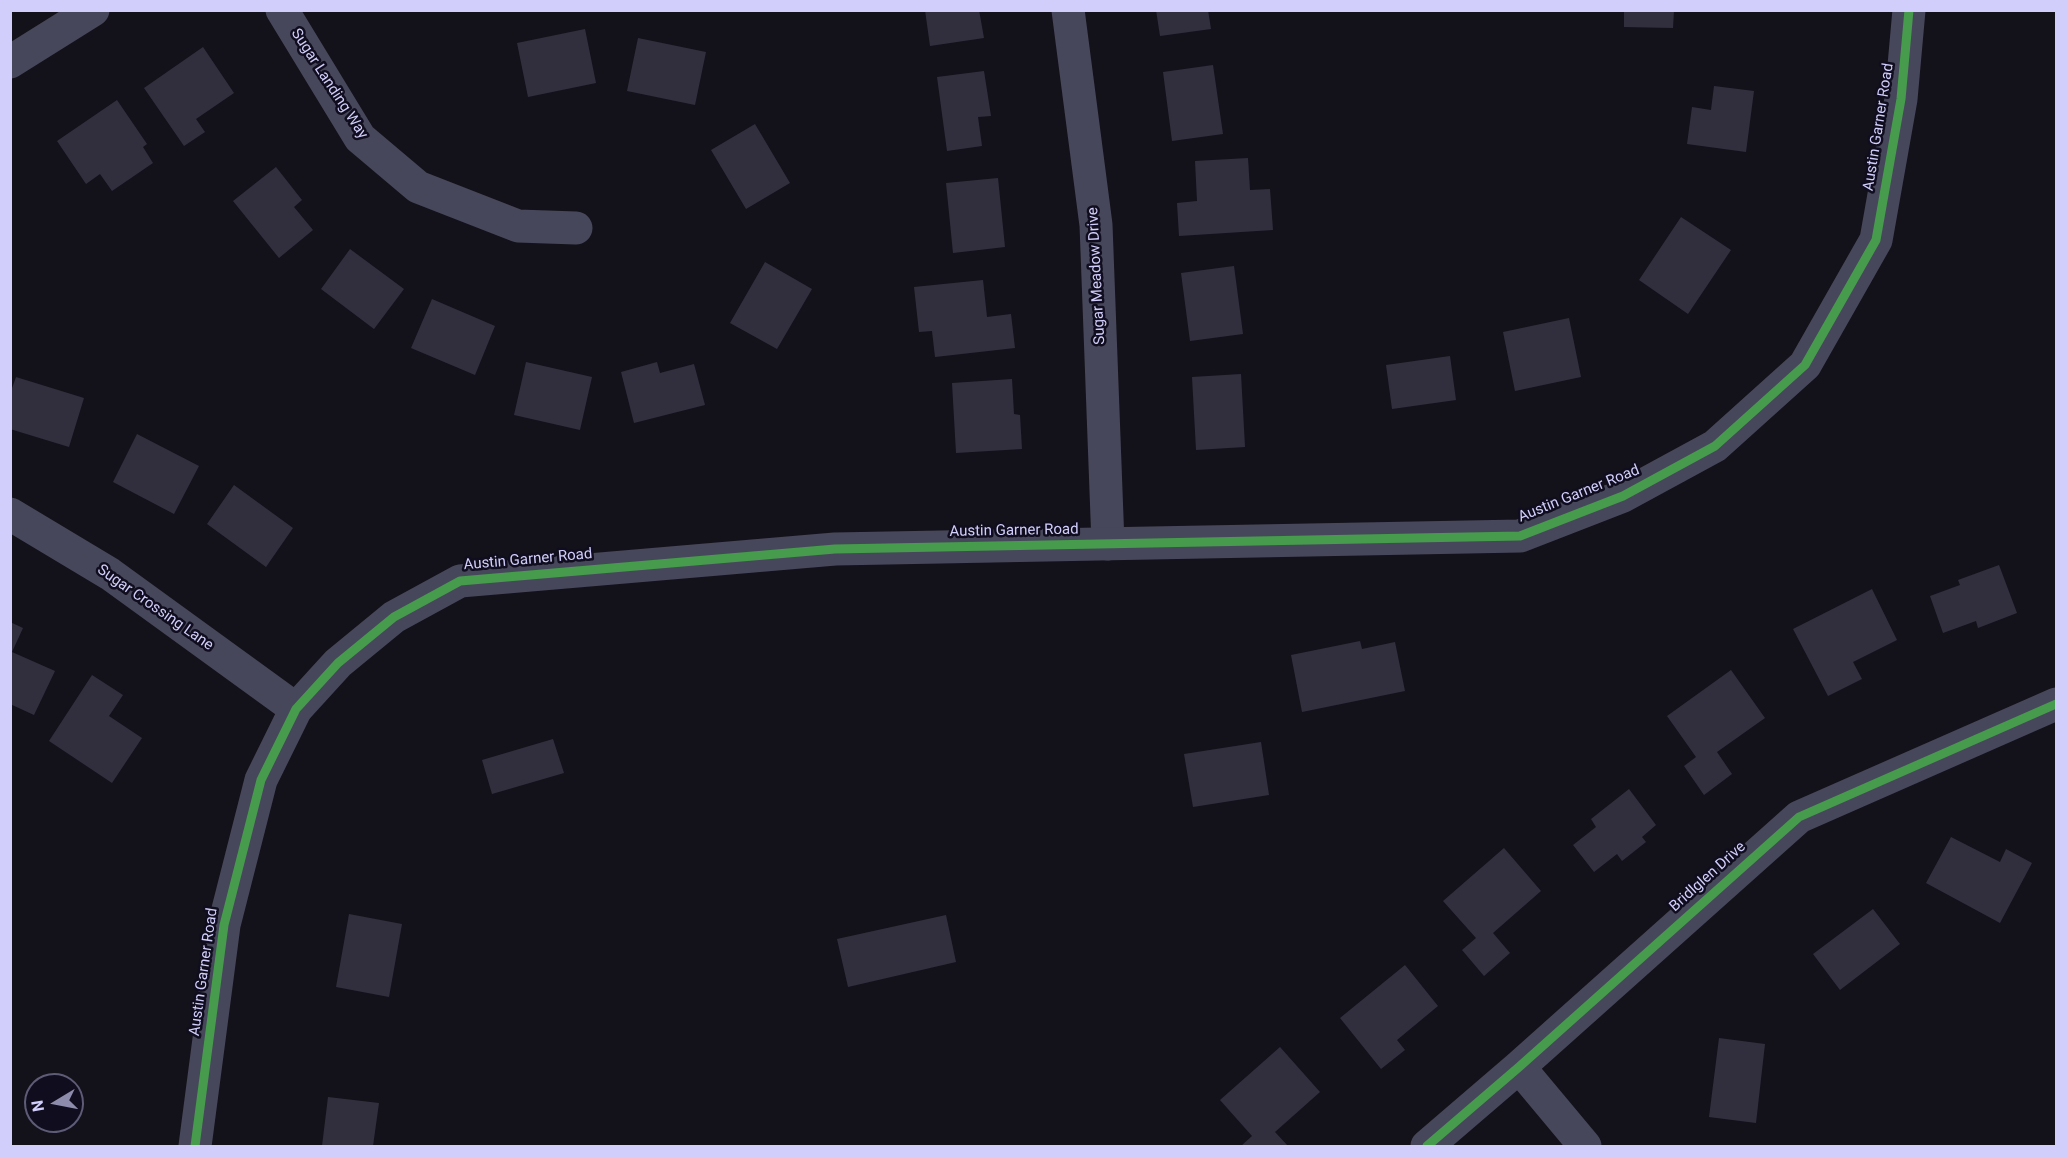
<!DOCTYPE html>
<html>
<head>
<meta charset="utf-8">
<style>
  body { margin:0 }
  #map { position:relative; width:2067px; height:1157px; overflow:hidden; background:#13121a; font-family:Roboto,sans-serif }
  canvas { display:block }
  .frame { position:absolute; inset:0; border:12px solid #d1cefb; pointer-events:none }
  .north { position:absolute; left:24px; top:1073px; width:60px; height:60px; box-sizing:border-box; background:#100e1e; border:2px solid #5d5b76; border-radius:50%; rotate:260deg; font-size:16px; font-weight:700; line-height:24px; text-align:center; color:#d1cefb }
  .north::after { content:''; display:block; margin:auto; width:21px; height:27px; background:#8e8cac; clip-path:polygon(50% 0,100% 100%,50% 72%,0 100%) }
</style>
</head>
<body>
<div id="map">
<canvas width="2067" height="1157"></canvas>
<div class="frame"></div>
<div class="north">N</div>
</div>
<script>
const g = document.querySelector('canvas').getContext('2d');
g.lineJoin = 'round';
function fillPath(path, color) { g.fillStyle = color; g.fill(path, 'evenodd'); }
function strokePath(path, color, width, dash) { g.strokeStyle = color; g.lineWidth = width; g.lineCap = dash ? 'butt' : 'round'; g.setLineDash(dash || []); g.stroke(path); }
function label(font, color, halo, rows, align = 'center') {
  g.font = font + ' Roboto,sans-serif'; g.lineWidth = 5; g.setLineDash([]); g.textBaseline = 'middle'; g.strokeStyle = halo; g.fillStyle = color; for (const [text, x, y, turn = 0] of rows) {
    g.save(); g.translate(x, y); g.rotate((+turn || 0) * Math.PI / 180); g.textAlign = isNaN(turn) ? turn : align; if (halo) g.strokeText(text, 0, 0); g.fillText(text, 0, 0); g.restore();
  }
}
fillPath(new Path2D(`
  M 925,10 L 979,10 L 984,38 L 930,46 Z
  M 1156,10 L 1208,10 L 1211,29 L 1160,36 Z
  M 1624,10 L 1674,10 L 1673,28 L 1624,27 Z
  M 585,29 L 596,83 L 528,97 L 517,43 Z
  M 638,38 L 706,52 L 695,105 L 627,91 Z
  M 203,47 L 234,93 L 196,119 L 205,132 L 184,146 L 144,88 Z
  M 1213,65 L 1223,134 L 1172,141 L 1163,72 Z
  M 984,71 L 991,116 L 978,117 L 982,146 L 947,151 L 937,77 Z
  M 1714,86 L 1754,91 L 1746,152 L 1687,144 L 1692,107 L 1711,110 Z
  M 117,100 L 147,144 L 143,147 L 153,163 L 112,191 L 100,174 L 86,184 L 57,141 Z
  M 755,124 L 790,183 L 746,209 L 711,150 Z
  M 1248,158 L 1250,190 L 1270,189 L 1273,230 L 1179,236 L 1177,203 L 1197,201 L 1195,161 Z
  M 276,167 L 302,200 L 294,207 L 313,230 L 279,258 L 233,201 Z
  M 998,178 L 1005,247 L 953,253 L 946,183 Z
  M 1681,217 L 1731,250 L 1688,314 L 1639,280 Z
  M 350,249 L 404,289 L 374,329 L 321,289 Z
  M 765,262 L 812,289 L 777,349 L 730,323 Z
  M 1234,266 L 1243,334 L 1190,341 L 1181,273 Z
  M 983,280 L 987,317 L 1011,314 L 1015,348 L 935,357 L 932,331 L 919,332 L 914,287 Z
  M 432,299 L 495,326 L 475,375 L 411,348 Z
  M 1569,318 L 1581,377 L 1515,391 L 1503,332 Z
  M 1450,356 L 1456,400 L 1392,409 L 1386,365 Z
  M 526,362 L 592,377 L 580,430 L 514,415 Z
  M 657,362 L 660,373 L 694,364 L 705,405 L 634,423 L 621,372 Z
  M 1241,374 L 1245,447 L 1196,450 L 1192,377 Z
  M 16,377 L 84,398 L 69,447 L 10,429 L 10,394 Z
  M 1012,379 L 1014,414 L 1020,415 L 1022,449 L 956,453 L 952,383 Z
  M 137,434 L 199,466 L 174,514 L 113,482 Z
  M 234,485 L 293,528 L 266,567 L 207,524 Z
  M 1999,565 L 2017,613 L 1978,628 L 1976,621 L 1943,633 L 1930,596 L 1960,585 L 1958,580 Z
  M 1872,589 L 1897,640 L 1853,662 L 1862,679 L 1828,696 L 1793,629 Z
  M 10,622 L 23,628 L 12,652 L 55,671 L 34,715 L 10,704 Z
  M 1360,641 L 1362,649 L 1395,642 L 1405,691 L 1302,712 L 1291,655 Z
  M 1731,670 L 1765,718 L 1717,752 L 1732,774 L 1704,795 L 1684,766 L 1696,757 L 1667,716 Z
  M 92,675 L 123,695 L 109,716 L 142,738 L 112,783 L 49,741 Z
  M 553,739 L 564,773 L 492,794 L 482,760 Z
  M 1261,742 L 1269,795 L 1193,807 L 1184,754 Z
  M 1629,789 L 1656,825 L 1642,837 L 1646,842 L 1622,861 L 1617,854 L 1594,872 L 1573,845 L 1596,827 L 1591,819 Z
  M 1951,837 L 2000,862 L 2006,849 L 2032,863 L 2000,923 L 1926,883 Z
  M 1504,848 L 1541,891 L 1493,933 L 1510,953 L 1484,976 L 1462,950 L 1476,938 L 1443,901 Z
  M 1873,909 L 1900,944 L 1840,990 L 1813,954 Z
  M 349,914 L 402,924 L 389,997 L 336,987 Z
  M 946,915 L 956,962 L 848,987 L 837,939 Z
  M 1405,965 L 1438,1006 L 1397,1040 L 1405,1050 L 1381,1069 L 1340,1018 Z
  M 1719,1038 L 1765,1044 L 1756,1123 L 1709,1117 Z
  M 1280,1047 L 1320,1092 L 1275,1132 L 1288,1146 L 1241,1146 L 1252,1136 L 1220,1100 Z
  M 328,1097 L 379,1103 L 373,1146 L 322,1146 Z`), '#312f3d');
strokePath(new Path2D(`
  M 282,10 L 360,138 L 418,187 L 518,226 L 576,228
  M 1068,10 L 1096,225 L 1108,544
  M 10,62 L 93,10
  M 10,514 L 110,574 L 296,709
  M 1519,1067 L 1585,1146
  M 1427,1146 L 1519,1067 L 1799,817 L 2056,704`), '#47475b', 33);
strokePath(new Path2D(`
  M 195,1146 L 224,925 L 261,780 L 296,709 L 338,663 L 394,617 L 460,581 L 835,549 L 1520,536 L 1623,496 L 1715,446 L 1805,365 L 1876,240 L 1901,99 L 1909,10`), '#47475b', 33);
strokePath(new Path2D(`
  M 195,1146 L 224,925 L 261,780 L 296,709 L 338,663 L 394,617 L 460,581 L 835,549 L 1520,536 L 1623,496 L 1715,446 L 1805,365 L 1876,240 L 1901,99 L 1909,10
  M 1427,1146 L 1519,1067 L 1799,817 L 2056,704`), '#469c4c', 9);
label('15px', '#d1cefb', '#100e1e', [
  ["Sugar Landing Way",329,84,57],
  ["Austin Garner Road",1879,127,-81],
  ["Sugar Meadow Drive",1097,276,-93],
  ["Austin Garner Road",1579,494,-22],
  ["Austin Garner Road",1014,531,-1],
  ["Austin Garner Road",528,560,-5],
  ["Sugar Crossing Lane",155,608,35],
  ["Bridlglen Drive",1708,877,-42],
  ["Austin Garner Road",204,972,-82]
]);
</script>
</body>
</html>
